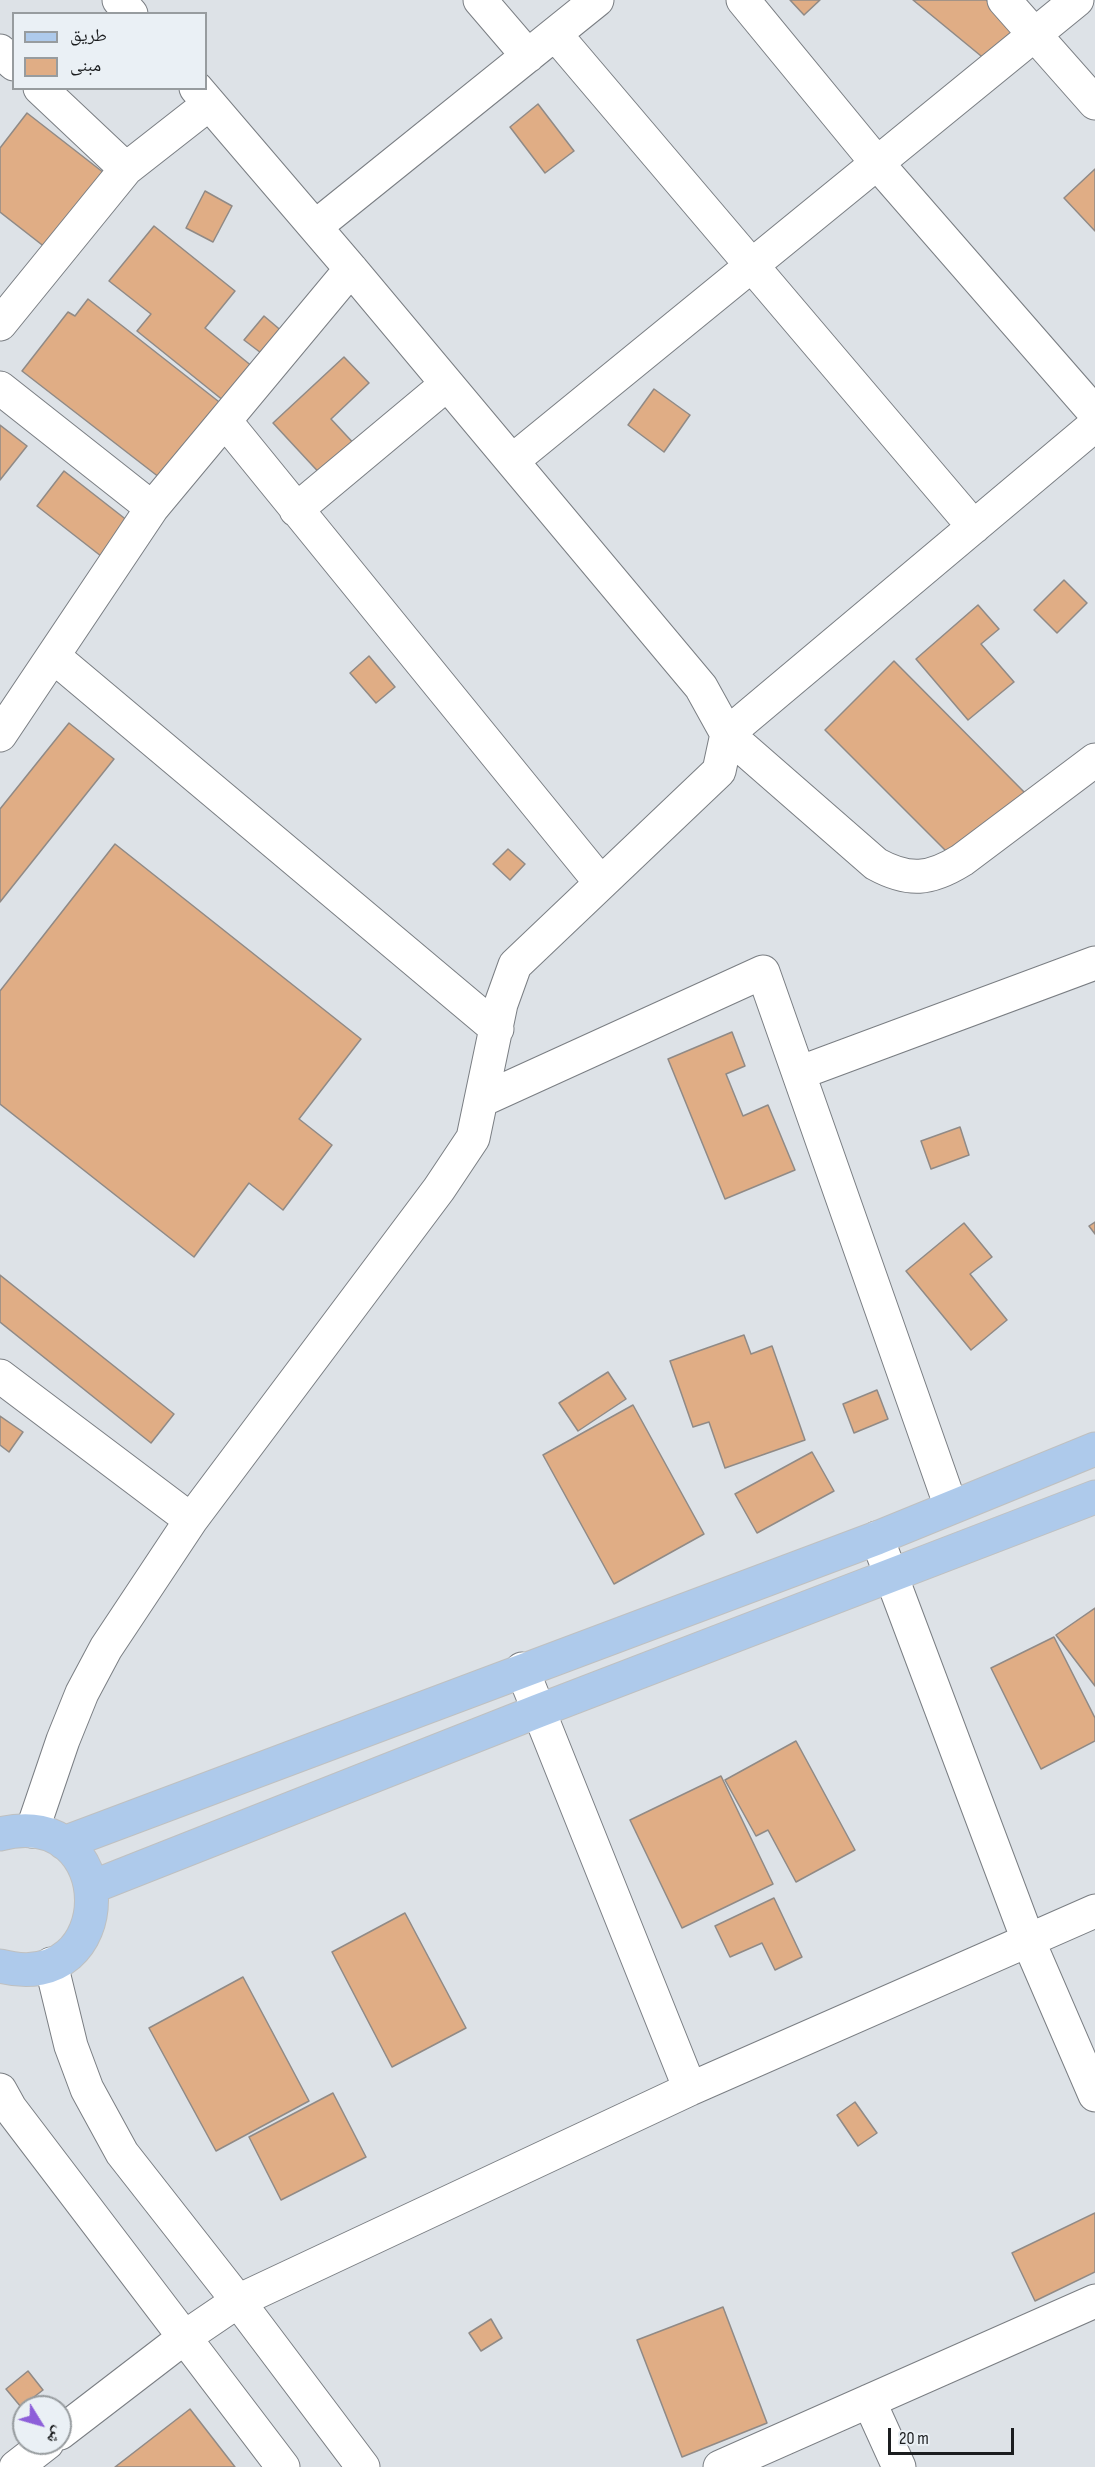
<!DOCTYPE html>
<html>
<head>
<meta charset="utf-8">
<style>
  body { margin:0 }
  #map { position:relative; width:1095px; height:2467px; overflow:hidden; background:#dde2e7; font-family:"Sofia Sans Condensed","Noto Naskh Arabic",sans-serif }
  canvas { display:block }
  .legend { position:absolute; left:12px; top:12px; width:195px; height:78px; box-sizing:border-box; background:#eaf0f5; border:2px solid #979c9f; margin:0; padding:8px 10px; list-style:none; font-size:18px; color:#1b1d1f }
  .legend li { display:flex; align-items:center; gap:12px; height:30px }
  .legend b { width:30px; border:2px solid #979c9f }
  .north { position:absolute; left:12px; top:2395px; width:60px; height:60px; box-sizing:border-box; background:#eaf0f5; border:2px solid #979c9f; border-radius:50%; rotate:127deg; font-size:16px; font-weight:700; line-height:24px; text-align:center; color:#1b1d1f }
  .north::after { content:''; display:block; margin:auto; width:21px; height:27px; background:#8d5fd9; clip-path:polygon(50% 0,100% 100%,50% 72%,0 100%) }
  .scale { position:absolute; left:888px; top:2428px; width:126px; height:27px; box-sizing:border-box; border:3px solid #1b1d1f; border-top:0; padding-left:8px; font-size:18px; line-height:21px; white-space:nowrap; color:#1b1d1f; -webkit-text-stroke:4px #eaf0f5; paint-order:stroke }
</style>
</head>
<body>
<div id="map">
<canvas width="1095" height="2467"></canvas>
<ul class="legend">
<li><b style="height:8px;background:#aecaeb"></b>طريق</li>
<li><b style="height:16px;background:#e0ad85"></b>مبنى</li>
</ul>
<div class="north">ش</div>
<div class="scale">20 m</div>
</div>
<script>
const g = document.querySelector('canvas').getContext('2d');
g.lineJoin = 'round';
function fillPath(path, color) { g.fillStyle = color; g.fill(path, 'evenodd'); }
function strokePath(path, color, width, dash) { g.strokeStyle = color; g.lineWidth = width; g.lineCap = dash ? 'butt' : 'round'; g.setLineDash(dash || []); g.stroke(path); }
const building = new Path2D(`
  M 790,0 L 820,0 L 804,15 Z
  M 913,0 L 986,0 L 1022,29 L 992,65 Z
  M 538,104 L 574,151 L 545,173 L 510,127 Z
  M 27,113 L 122,187 L 64,262 L 0,212 L 0,148 Z
  M 1095,169 L 1095,231 L 1064,198 Z
  M 205,191 L 232,206 L 213,242 L 186,228 Z
  M 154,226 L 235,291 L 205,328 L 253,367 L 224,401 L 137,331 L 151,314 L 109,281 Z
  M 88,299 L 223,405 L 164,481 L 22,371 L 68,312 L 75,316 Z
  M 264,316 L 284,333 L 265,356 L 244,340 Z
  M 344,357 L 369,383 L 331,419 L 358,448 L 325,479 L 273,423 Z
  M 654,389 L 690,415 L 664,452 L 628,425 Z
  M 0,425 L 27,446 L 0,480 Z
  M 64,471 L 142,532 L 115,567 L 37,506 Z
  M 1064,580 L 1087,603 L 1057,633 L 1034,610 Z
  M 978,605 L 999,629 L 981,644 L 1014,682 L 968,720 L 916,659 Z
  M 369,656 L 395,687 L 376,703 L 350,673 Z
  M 894,661 L 1029,797 L 960,865 L 825,730 Z
  M 69,723 L 114,759 L 0,902 L 0,809 Z
  M 115,844 L 361,1039 L 299,1119 L 332,1145 L 283,1210 L 249,1183 L 194,1257 L 0,1104 L 0,991 Z
  M 508,849 L 525,864 L 510,880 L 493,864 Z
  M 732,1032 L 745,1066 L 726,1074 L 743,1116 L 768,1105 L 795,1170 L 725,1199 L 668,1059 Z
  M 960,1127 L 969,1155 L 931,1169 L 921,1141 Z
  M 1095,1222 L 1095,1234 L 1089,1226 Z
  M 964,1223 L 992,1257 L 970,1274 L 1007,1320 L 971,1350 L 906,1271 Z
  M 0,1275 L 174,1414 L 151,1443 L 0,1322 Z
  M 744,1335 L 751,1354 L 772,1346 L 805,1440 L 725,1468 L 709,1422 L 693,1427 L 670,1361 Z
  M 608,1372 L 626,1399 L 578,1431 L 559,1403 Z
  M 877,1390 L 888,1419 L 854,1433 L 843,1404 Z
  M 633,1405 L 704,1534 L 614,1584 L 543,1455 Z
  M 0,1416 L 23,1432 L 9,1452 L 0,1445 Z
  M 812,1452 L 834,1491 L 757,1533 L 735,1494 Z
  M 1095,1608 L 1095,1686 L 1056,1635 Z
  M 1054,1637 L 1095,1718 L 1095,1741 L 1041,1769 L 991,1668 Z
  M 796,1741 L 855,1850 L 796,1882 L 768,1830 L 756,1836 L 725,1780 Z
  M 721,1776 L 773,1884 L 682,1928 L 630,1820 Z
  M 774,1898 L 802,1957 L 775,1970 L 762,1943 L 730,1957 L 715,1926 Z
  M 405,1913 L 466,2028 L 392,2067 L 332,1952 Z
  M 243,1977 L 309,2101 L 216,2151 L 149,2028 Z
  M 333,2093 L 366,2157 L 281,2200 L 249,2137 Z
  M 855,2102 L 877,2133 L 858,2146 L 837,2115 Z
  M 1095,2213 L 1095,2272 L 1035,2301 L 1012,2253 Z
  M 723,2307 L 767,2423 L 682,2457 L 637,2340 Z
  M 491,2319 L 502,2338 L 481,2351 L 469,2333 Z
  M 28,2371 L 43,2390 L 21,2407 L 6,2389 Z
  M 190,2409 L 235,2467 L 115,2467 Z`);
fillPath(building, '#e0ad85');
strokePath(building, '#908a86', 1.5);
const minor = new Path2D(`
  M 119,0 L 131,14
  M 480,0 L 528,56
  M 743,0 L 877,163 L 1095,413
  M 1004,0 L 1095,103
  M 555,34 L 974,527
  M 0,51 L 14,64
  M 40,88 L 126,169
  M 315,227 L 597,0
  M 0,324 L 126,169 L 209,104
  M 0,388 L 152,508
  M 225,421 L 601,883
  M 1095,425 L 727,734 L 876,864 C 909,882 930,880 962,860 L 1095,760
  M 512,461 L 1077,0
  M 296,510 L 447,384
  M 53,656 L 497,1029
  M 0,735 L 152,508 L 351,269
  M 799,1073 L 1095,963
  M 482,1100 L 763,972 L 951,1507
  M 0,1376 L 191,1520
  M 877,1538 L 1028,1940 L 1095,2095
  M 522,1669 L 690,2089
  M 32,1831 L 63,1740 L 82,1693 L 106,1648 L 191,1520 L 439,1189 L 473,1138 L 501,1004 L 515,965 L 719,771 L 727,734 L 701,687 L 351,269 L 196,88
  M 51,1964 L 71,2046 L 87,2089 L 122,2153 L 238,2301 L 363,2467
  M 0,2090 L 10,2108 L 283,2467
  M 869,2401 L 899,2467
  M 60,2433 L 185,2337 L 238,2301 L 690,2089 L 1095,1911
  M 16,2467 L 47,2443
  M 720,2467 L 1095,2301`);
const major = new Path2D(`
  M 0,1834 C 122,1803 122,1998 0,1966
  M 64,1843 L 877,1538 L 1095,1449
  M 92,1887 L 538,1711 L 1095,1497`);
strokePath(minor, '#7a7e83', 35);
strokePath(major, '#bfc0c0', 35);
strokePath(minor, '#fff', 33);
strokePath(major, '#aecaeb', 33);
</script>
</body>
</html>
